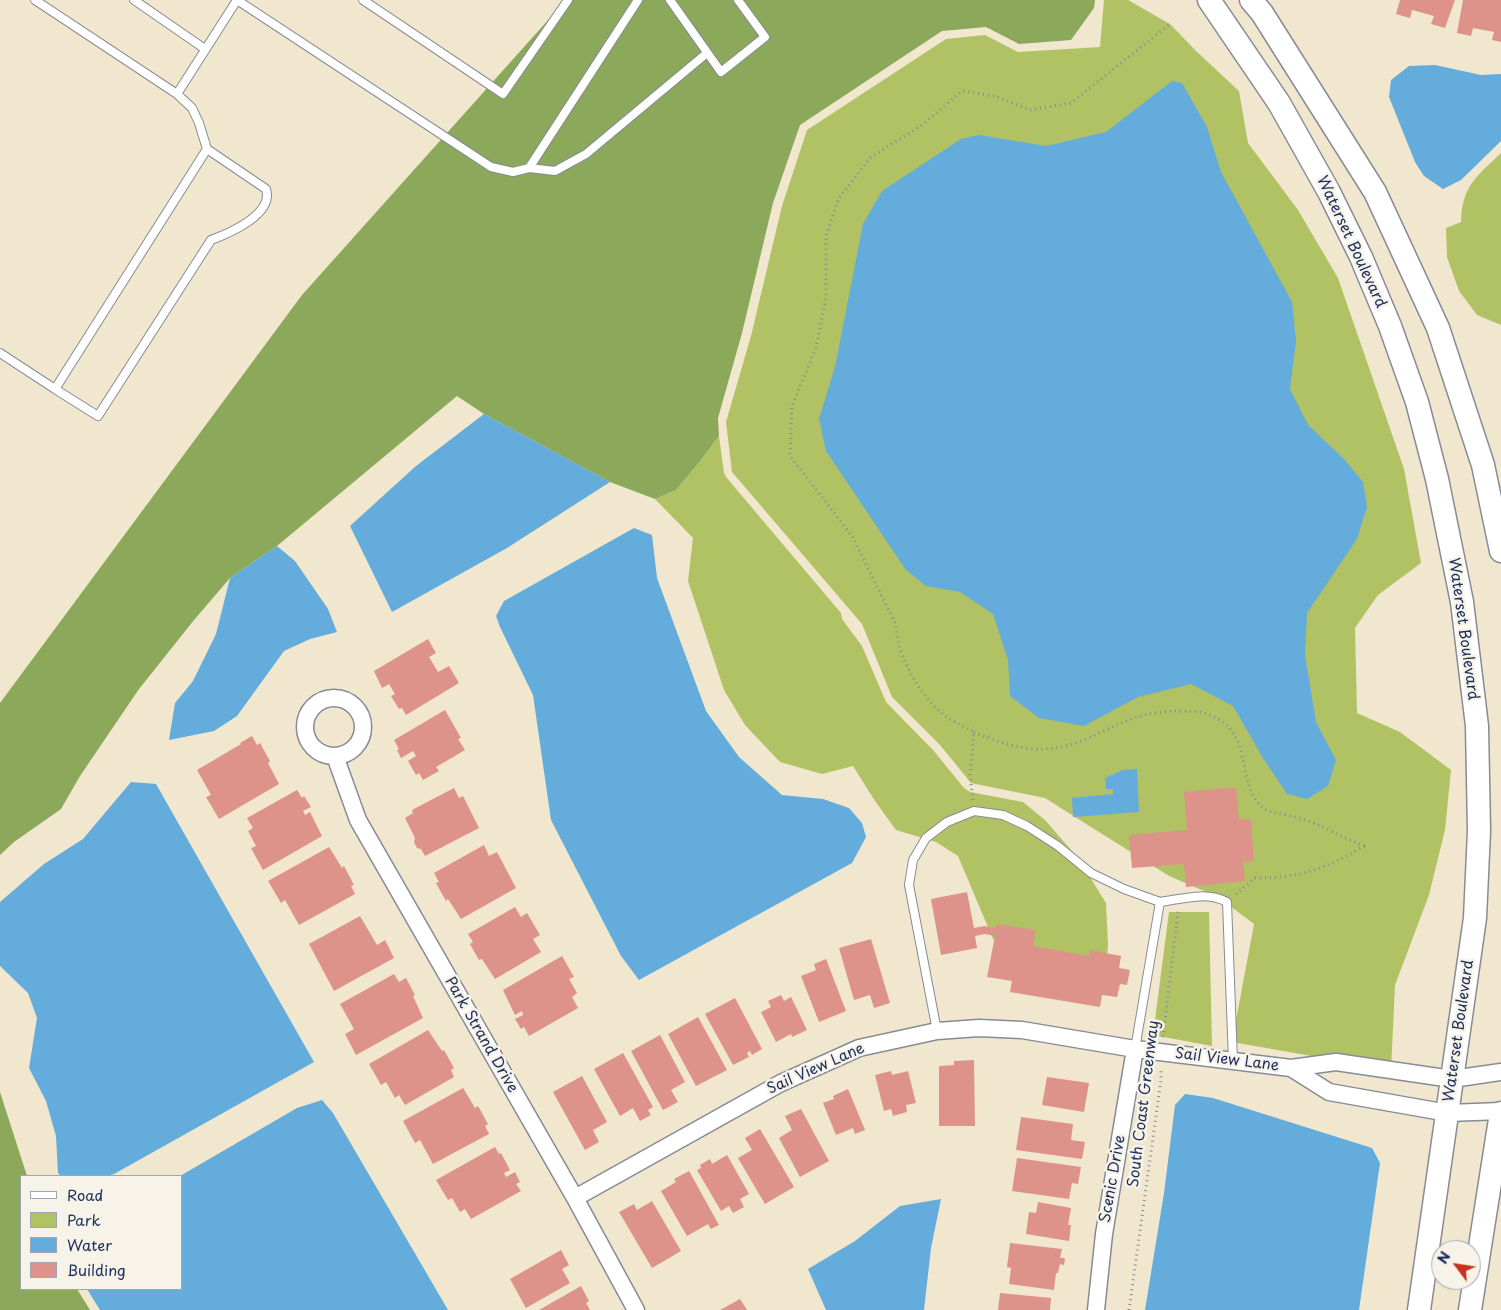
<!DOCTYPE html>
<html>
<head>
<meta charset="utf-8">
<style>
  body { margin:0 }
  #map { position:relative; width:1501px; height:1310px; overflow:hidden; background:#f0e7ce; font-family:"Playpen Sans",sans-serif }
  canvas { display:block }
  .legend { position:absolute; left:20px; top:1175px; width:162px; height:115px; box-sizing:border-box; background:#f7f3e8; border:1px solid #9fa5b1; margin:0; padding:6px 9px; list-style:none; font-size:15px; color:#1b2f5e }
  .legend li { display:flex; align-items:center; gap:10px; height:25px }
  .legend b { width:25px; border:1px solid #9fa5b1 }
  .north { position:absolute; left:1431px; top:1240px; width:50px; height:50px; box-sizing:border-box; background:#f7f3e8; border:1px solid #9fa5b1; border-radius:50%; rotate:301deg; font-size:14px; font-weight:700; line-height:20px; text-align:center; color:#1b2f5e }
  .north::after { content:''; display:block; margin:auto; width:18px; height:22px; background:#c8321e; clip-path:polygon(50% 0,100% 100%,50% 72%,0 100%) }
</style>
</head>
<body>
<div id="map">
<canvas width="1501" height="1310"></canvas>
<ul class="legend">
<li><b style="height:6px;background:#fff"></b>Road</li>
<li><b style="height:14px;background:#b1c265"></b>Park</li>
<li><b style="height:14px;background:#63acdb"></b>Water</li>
<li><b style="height:14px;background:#dd938a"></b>Building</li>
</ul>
<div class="north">N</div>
</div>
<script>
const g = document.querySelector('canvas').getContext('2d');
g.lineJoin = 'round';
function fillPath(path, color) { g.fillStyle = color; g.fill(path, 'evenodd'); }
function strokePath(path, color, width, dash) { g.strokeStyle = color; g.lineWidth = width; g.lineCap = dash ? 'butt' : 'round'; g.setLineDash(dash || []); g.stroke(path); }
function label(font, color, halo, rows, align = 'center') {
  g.font = font + ' "Playpen Sans",sans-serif'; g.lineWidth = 5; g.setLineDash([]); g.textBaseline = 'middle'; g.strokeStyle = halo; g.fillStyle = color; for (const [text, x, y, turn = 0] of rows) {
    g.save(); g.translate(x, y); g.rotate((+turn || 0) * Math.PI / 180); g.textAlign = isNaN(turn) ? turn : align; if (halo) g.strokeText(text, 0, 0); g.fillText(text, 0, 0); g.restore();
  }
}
fillPath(new Path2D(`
  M 1104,0 L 1128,0 L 1170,24 L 1196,51 L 1239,91 L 1248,143 L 1298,210 L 1338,278 L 1404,469 L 1421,563 L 1378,595 L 1355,628 L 1357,713 L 1400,732 L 1451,770 L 1445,830 L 1429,895 L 1395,985 L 1391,1070 L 1232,1042 L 1254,924 L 1218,897 L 1169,876 L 1045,798 L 971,783 L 940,745 L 892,697 L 862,624 L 732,472 L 726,422 L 751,336 L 782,206 L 807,130 L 946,39 L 985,35 L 1018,52 L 1100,47 Z
  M 1501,153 L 1501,325 L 1477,315 L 1459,291 L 1447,257 L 1446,228 L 1461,222 C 1462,186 1476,177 1501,153 Z
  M 719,436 L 724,473 L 726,477 L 841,613 L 842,619 L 862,646 L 886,702 L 933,750 L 964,788 L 970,792 L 1023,802 L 1045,820 L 1078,858 L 1106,903 L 1108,945 L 1104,994 L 1036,972 L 993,939 L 958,856 L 936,842 L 896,830 L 875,801 L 853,766 L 822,774 L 780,762 L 745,725 L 724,690 L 688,581 L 693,538 L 655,499 L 676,490 L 701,460 Z
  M 1169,912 L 1209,912 L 1212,1046 L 1153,1035 Z`), '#b1c265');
fillPath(new Path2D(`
  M 566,0 L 1095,0 L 1094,8 L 1071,40 L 1019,44 L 986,27 L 942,31 L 800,125 L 773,203 L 742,333 L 718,418 L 719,436 L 701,460 L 676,490 L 655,499 L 610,482 L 484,414 L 457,396 L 277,546 L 230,578 L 194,620 L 139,689 L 80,776 L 61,809 L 14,842 L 0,855 L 0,703 L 302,295 Z
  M 0,1092 L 27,1176 L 21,1176 L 21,1289 L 77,1289 L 90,1310 L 0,1310 Z`), '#8ca85a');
fillPath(new Path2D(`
  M 1435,65 L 1481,75 L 1501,74 L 1501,141 L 1461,180 L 1443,189 L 1424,176 L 1415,162 L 1389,97 L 1391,80 L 1409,66 Z
  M 1172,81 L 1182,83 L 1207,127 L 1221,172 L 1292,302 L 1296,341 L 1290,389 L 1308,425 L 1344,459 L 1363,482 L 1367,507 L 1357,539 L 1307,613 L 1305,655 L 1316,722 L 1336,760 L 1328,786 L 1307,799 L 1287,794 L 1263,758 L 1233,706 L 1191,684 L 1138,697 L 1084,726 L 1039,718 L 1010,696 L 1008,660 L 993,614 L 960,592 L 926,586 L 906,570 L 826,451 L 819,419 L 835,367 L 863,224 L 882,191 L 961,139 L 979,135 L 1046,146 L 1106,132 Z
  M 484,414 L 610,482 L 507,548 L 392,612 L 350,526 L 416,466 Z
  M 634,528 L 652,535 L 657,578 L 706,711 L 739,757 L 782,795 L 823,799 L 849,808 L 862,823 L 866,837 L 852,863 L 639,980 L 621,956 L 551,820 L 533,695 L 500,627 L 496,616 L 504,601 Z
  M 277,546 L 295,561 L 328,609 L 337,632 L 310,639 L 284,651 L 237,716 L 214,731 L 169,740 L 175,703 L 193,681 L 216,634 L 230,578 Z
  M 1137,769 L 1139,812 L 1073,817 L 1072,798 L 1113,794 L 1113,789 L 1106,789 L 1105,778 L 1123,770 Z
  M 131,782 L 156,784 L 314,1062 L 114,1174 L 106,1176 L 61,1176 L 58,1173 L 56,1136 L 46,1101 L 29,1068 L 37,1018 L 28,993 L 0,966 L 0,902 L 44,864 L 83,839 Z
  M 1185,1094 L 1213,1098 L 1372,1148 L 1380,1163 L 1359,1310 L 1145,1310 L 1164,1193 L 1175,1105 Z
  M 322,1100 L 333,1113 L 448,1310 L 100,1310 L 87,1289 L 181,1289 L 181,1176 L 180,1176 L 297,1108 Z
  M 941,1199 L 931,1248 L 924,1310 L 826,1310 L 808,1269 L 855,1241 L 900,1206 Z`), '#63acdb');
fillPath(new Path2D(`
  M 1400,0 L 1455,0 L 1445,28 L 1431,24 L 1434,16 L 1412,10 L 1410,18 L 1396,14 Z
  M 1463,0 L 1501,0 L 1501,42 L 1492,40 L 1494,32 L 1473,28 L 1471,36 L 1457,33 Z
  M 428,639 L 436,653 L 429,657 L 438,672 L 449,666 L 459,683 L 406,715 L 402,708 L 399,709 L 391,696 L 395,694 L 389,684 L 382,688 L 374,671 Z
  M 445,710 L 461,738 L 458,739 L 465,750 L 436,767 L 439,771 L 423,780 L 419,773 L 416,775 L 408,761 L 416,756 L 413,751 L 401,758 L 397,750 L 399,749 L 394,740 Z
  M 252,736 L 257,745 L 260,743 L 270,761 L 268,763 L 279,784 L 219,819 L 206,797 L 211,795 L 197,770 L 241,744 L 240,743 Z
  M 1236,787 L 1239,820 L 1251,819 L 1254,861 L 1243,862 L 1245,881 L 1186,887 L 1184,864 L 1132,868 L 1129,835 L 1187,830 L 1184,792 Z
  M 454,788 L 459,798 L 463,796 L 479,828 L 425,856 L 421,849 L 417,848 L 414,842 L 415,838 L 405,818 L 413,813 L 412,810 Z
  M 297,790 L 302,798 L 304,796 L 311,807 L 303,811 L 305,815 L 310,812 L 322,836 L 263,870 L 251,848 L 256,846 L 248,831 L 253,828 L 247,818 Z
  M 484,845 L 489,856 L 497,852 L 516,888 L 461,919 L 448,899 L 446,901 L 436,883 L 439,882 L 434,873 Z
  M 329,847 L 342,868 L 344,866 L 354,885 L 351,886 L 355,894 L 299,925 L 285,900 L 281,903 L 268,881 Z
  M 967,892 L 974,928 L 984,926 L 996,928 L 997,924 L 1036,930 L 1033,946 L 1089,956 L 1090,950 L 1121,956 L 1119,968 L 1130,970 L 1127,985 L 1120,984 L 1117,997 L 1102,995 L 1100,1007 L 1010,992 L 1012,981 L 987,977 L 995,936 L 985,934 L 975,936 L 977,948 L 941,955 L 931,899 Z
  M 515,907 L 521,917 L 527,913 L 540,935 L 533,939 L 541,952 L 495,979 L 482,959 L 479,960 L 470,944 L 473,942 L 468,934 Z
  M 360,916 L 377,945 L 385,940 L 394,958 L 334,991 L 309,944 Z
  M 871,939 L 890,1003 L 874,1008 L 870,995 L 854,1000 L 839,948 Z
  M 562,956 L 574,977 L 569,979 L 577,993 L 572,997 L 578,1008 L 529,1036 L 524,1027 L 521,1029 L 515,1019 L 523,1015 L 522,1011 L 515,1015 L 503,990 Z
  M 826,959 L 846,1011 L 819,1022 L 801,976 L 816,970 L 814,964 Z
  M 394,974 L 399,982 L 406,978 L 415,995 L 413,996 L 423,1018 L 356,1055 L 345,1034 L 354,1029 L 340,1004 Z
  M 781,995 L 784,1001 L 791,997 L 807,1030 L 792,1037 L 791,1034 L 776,1042 L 761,1012 L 771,1007 L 768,1001 Z
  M 735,998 L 762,1049 L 752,1055 L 750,1051 L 747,1053 L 749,1057 L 733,1065 L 705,1014 Z
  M 698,1017 L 727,1070 L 696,1086 L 668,1034 Z
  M 428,1030 L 442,1051 L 444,1050 L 454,1068 L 451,1070 L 454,1077 L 405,1105 L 399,1095 L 395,1098 L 386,1082 L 381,1085 L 369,1064 Z
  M 660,1035 L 685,1082 L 671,1090 L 678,1102 L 663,1110 L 631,1051 Z
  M 623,1053 L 653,1107 L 648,1110 L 651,1115 L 640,1121 L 633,1108 L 620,1116 L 594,1069 Z
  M 974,1060 L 975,1126 L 939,1126 L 939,1066 L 954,1065 L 954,1061 Z
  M 891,1071 L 892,1075 L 908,1071 L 916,1103 L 906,1105 L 907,1112 L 893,1116 L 891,1109 L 884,1111 L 875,1075 Z
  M 582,1076 L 607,1122 L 593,1130 L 599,1142 L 585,1150 L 553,1092 Z
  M 1047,1077 L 1089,1083 L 1084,1112 L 1042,1105 Z
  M 463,1088 L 475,1108 L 478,1106 L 488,1124 L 485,1126 L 489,1134 L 433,1164 L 420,1140 L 415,1143 L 403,1121 Z
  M 848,1089 L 865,1130 L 855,1134 L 853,1128 L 836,1135 L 823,1103 L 834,1099 L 833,1096 Z
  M 801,1109 L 829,1161 L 800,1177 L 779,1138 L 792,1130 L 785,1116 Z
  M 1021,1117 L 1073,1124 L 1071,1140 L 1085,1142 L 1082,1159 L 1016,1150 Z
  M 760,1129 L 794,1187 L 765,1204 L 738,1158 L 752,1150 L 745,1138 Z
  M 495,1147 L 499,1154 L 501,1153 L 510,1170 L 504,1173 L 506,1177 L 515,1172 L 520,1182 L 516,1184 L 521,1191 L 471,1219 L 465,1209 L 460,1212 L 452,1198 L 448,1200 L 436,1180 Z
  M 727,1155 L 749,1194 L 740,1199 L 744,1207 L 733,1213 L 729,1206 L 721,1211 L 697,1170 L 701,1168 L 700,1165 L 710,1159 L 712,1164 Z
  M 1017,1158 L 1081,1167 L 1078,1184 L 1072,1183 L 1069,1199 L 1012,1191 Z
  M 689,1171 L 719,1225 L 711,1229 L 708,1224 L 687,1236 L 661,1191 L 676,1182 L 674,1179 Z
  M 652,1201 L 681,1251 L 652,1268 L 619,1212 L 634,1204 L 637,1210 Z
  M 1038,1202 L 1071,1208 L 1068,1225 L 1071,1225 L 1069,1241 L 1026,1234 L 1029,1212 L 1036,1213 Z
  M 1010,1243 L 1062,1249 L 1060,1258 L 1065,1258 L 1064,1265 L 1060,1264 L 1058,1273 L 1056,1273 L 1054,1290 L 1009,1284 L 1011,1268 L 1007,1267 Z
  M 561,1250 L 569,1265 L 562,1269 L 570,1283 L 526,1308 L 510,1279 Z
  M 581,1286 L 589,1301 L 586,1303 L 590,1310 L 539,1310 Z
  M 1000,1293 L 1051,1298 L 1050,1310 L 998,1310 Z
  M 740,1299 L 747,1310 L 720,1310 Z`), '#dd938a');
const lane = new Path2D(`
  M 35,0 L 177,94
  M 134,0 L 205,49
  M 363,0 L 503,94 L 568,0
  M 670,0 L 721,72 L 765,37 L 738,0
  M 529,168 L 555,171 L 586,154 L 707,53
  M 0,353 L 55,389 L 207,149
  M 55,389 L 98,416 L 211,240 C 230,233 274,214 266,189 L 207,149 L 199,123 L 192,108 L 177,94 L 237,0 L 491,167 L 513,172 L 529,168 L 638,0
  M 1160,902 C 1182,899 1206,891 1227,902 L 1233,1061
  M 937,1031 L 909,885 L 913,860 L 926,838 L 947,822 L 974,811 L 1003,815 L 1027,826 L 1058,846 L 1091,873 L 1124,889 L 1160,902 L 1135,1049`);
const street = new Path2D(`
  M305 727a29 29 0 1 1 58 0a29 29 0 1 1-58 0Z
  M 335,756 L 358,820 L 575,1198 L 636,1310
  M 1291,1068 L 1329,1092 L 1448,1113 L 1501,1111
  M 575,1198 L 781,1083 L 859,1048 L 937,1031 L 979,1028 L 1022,1030 L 1135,1049 L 1291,1068 L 1336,1062 L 1452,1079 L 1501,1072
  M 1096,1310 L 1104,1234 L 1135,1049`);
const secondary = new Path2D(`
  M 1209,0 L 1279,103 L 1329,192 L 1361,257 L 1390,326 L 1417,402 L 1437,479 L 1462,602 L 1477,726 L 1479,831 L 1475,918 L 1419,1310
  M 1251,0 L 1262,13 L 1375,192 L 1438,328 L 1483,465 L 1501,551
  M 1470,1310 L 1501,1113`);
strokePath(lane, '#868b96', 10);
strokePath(street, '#868b96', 19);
strokePath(secondary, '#868b96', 25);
strokePath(new Path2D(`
  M 974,732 C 996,741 1019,750 1043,749 C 1079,748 1101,730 1132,719 C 1147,713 1165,711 1181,711 C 1188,711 1196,711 1203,713 C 1257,727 1233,780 1262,807 C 1269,813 1278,813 1287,815 C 1315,820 1338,836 1364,846 C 1325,869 1301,878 1255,878 L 1236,894
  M 973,800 L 970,776 L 974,732 C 964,726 953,722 944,715 C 920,696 896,655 896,625 L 852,536 L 790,456 L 792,406 L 816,348 L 826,298 L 826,236 L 839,198 L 871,157 L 921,126 L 962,91 L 995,96 L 1030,110 L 1071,103 L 1170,24
  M 1163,1037 L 1178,911
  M 1129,1310 L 1161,1080 L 1161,1068`), '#868b96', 3, [1, 4]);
strokePath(lane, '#fff', 8);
strokePath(street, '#fff', 16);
strokePath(secondary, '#fff', 22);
label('15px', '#1b2f5e', '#f7f3e8', [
  ["Waterset Boulevard",1351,242,65],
  ["Waterset Boulevard",1463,629,82],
  ["Waterset Boulevard",1459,1031,-82],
  ["Park Strand Drive",481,1035,60],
  ["Sail View Lane",1227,1060,7],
  ["Sail View Lane",816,1069,-24],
  ["South Coast Greenway",1144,1104,-83],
  ["Scenic Drive",1113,1179,-80]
]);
</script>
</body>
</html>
